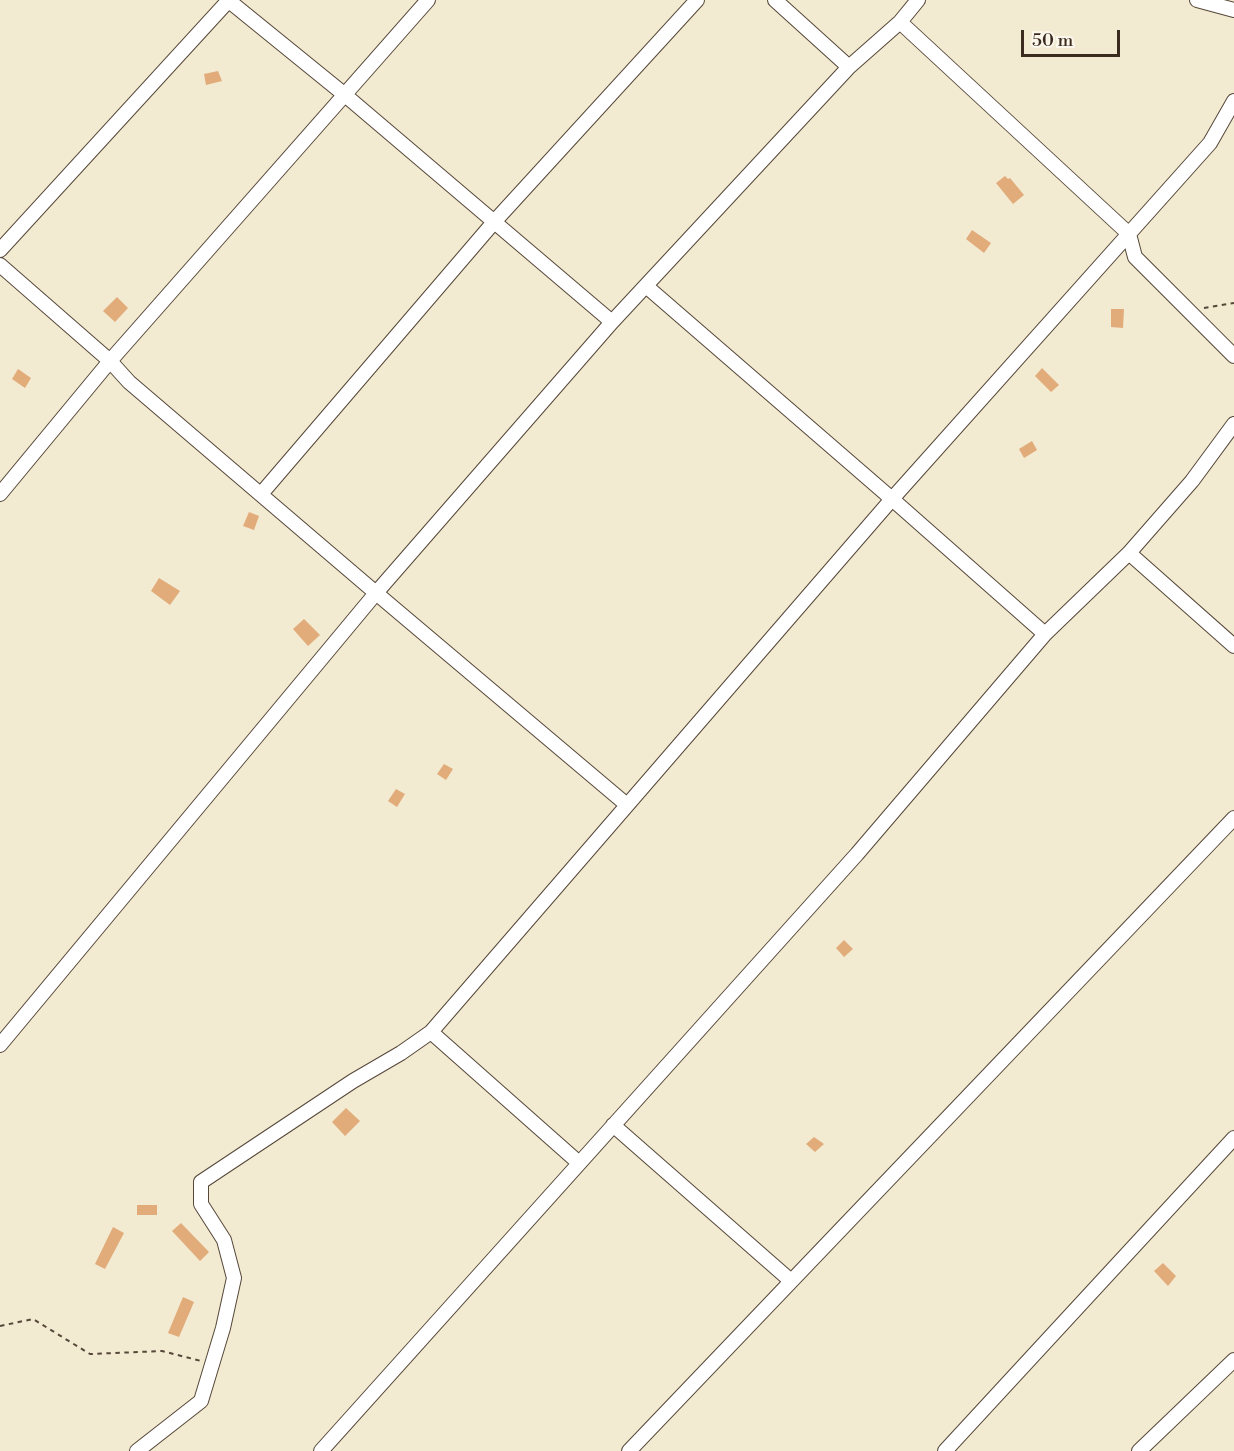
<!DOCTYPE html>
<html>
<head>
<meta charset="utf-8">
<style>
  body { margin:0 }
  #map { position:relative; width:1234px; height:1451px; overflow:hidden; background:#f2ead1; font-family:"Libre Bodoni",serif }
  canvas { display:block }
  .scale { position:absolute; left:1021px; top:30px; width:99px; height:27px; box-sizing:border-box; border:3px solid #3b2a1e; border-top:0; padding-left:8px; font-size:18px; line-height:21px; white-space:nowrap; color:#3b2a1e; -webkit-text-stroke:4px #fbf7ec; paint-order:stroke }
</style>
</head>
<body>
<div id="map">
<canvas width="1234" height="1451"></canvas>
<div class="scale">50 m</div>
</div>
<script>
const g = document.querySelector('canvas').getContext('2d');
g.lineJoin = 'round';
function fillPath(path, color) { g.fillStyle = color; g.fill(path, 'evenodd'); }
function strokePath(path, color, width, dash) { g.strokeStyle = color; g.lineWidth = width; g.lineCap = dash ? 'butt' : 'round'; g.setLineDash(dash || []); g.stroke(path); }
fillPath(new Path2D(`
  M 218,71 L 222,81 L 206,85 L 204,74 Z
  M 1005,176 L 1008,179 L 1010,178 L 1024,195 L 1013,204 L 996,183 Z
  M 972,230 L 991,243 L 984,253 L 966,239 Z
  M 117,297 L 128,308 L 115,322 L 103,311 Z
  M 1111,309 L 1124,309 L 1123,328 L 1111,327 Z
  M 1042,368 L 1059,385 L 1051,392 L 1035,376 Z
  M 18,369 L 31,378 L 25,388 L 12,379 Z
  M 1032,441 L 1037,450 L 1024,458 L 1019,449 Z
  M 249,512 L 259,516 L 254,530 L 243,526 Z
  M 159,578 L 180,591 L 170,605 L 151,591 Z
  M 304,619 L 320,635 L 308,646 L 293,629 Z
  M 444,764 L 453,769 L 446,780 L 437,774 Z
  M 396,789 L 405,794 L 397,807 L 388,801 Z
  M 844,940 L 853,949 L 844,957 L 836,948 Z
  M 346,1108 L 360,1121 L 345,1136 L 332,1122 Z
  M 814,1137 L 824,1144 L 815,1152 L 806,1144 Z
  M 137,1205 L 157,1205 L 157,1215 L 137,1215 Z
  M 181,1223 L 209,1252 L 200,1261 L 172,1231 Z
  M 113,1227 L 124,1233 L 105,1269 L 95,1264 Z
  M 1163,1263 L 1176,1276 L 1168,1286 L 1154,1271 Z
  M 183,1297 L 194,1302 L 179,1337 L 168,1333 Z`), '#e1ac7a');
const street = new Path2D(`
  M 228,0 L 345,95 L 612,322
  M 775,0 L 849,67
  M 1197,0 L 1234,10
  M 900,22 L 1129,234 L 1135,257 L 1234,356
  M 0,250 L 229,0
  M 0,265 L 110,361 L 129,382 L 376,593 L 627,805
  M 646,286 L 892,499 L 1045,634
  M 0,494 L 110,361 L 428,0
  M 261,494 L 494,222 L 697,0
  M 1129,553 L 1234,646
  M 431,1032 L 579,1163
  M 0,1045 L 376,593 L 612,322 L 849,67 L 900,22 L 918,0
  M 613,1125 L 791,1281
  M 137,1451 L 201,1401 L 223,1328 L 234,1278 L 224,1240 L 201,1204 L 201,1182 L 353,1081 L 401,1053 L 431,1032 L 892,499 L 1210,143 L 1234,101
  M 321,1451 L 857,854 L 1045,634 L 1129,553 L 1192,481 L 1234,424
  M 629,1451 L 1234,818
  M 945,1451 L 1234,1138
  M 1139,1451 L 1234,1360`);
strokePath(street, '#564739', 16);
strokePath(new Path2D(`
  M 1204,308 L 1234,303
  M 0,1326 L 33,1319 L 90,1354 L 162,1351 L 201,1361`), '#564739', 2, [4.5, 4.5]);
strokePath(street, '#fff', 14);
</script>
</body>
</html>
